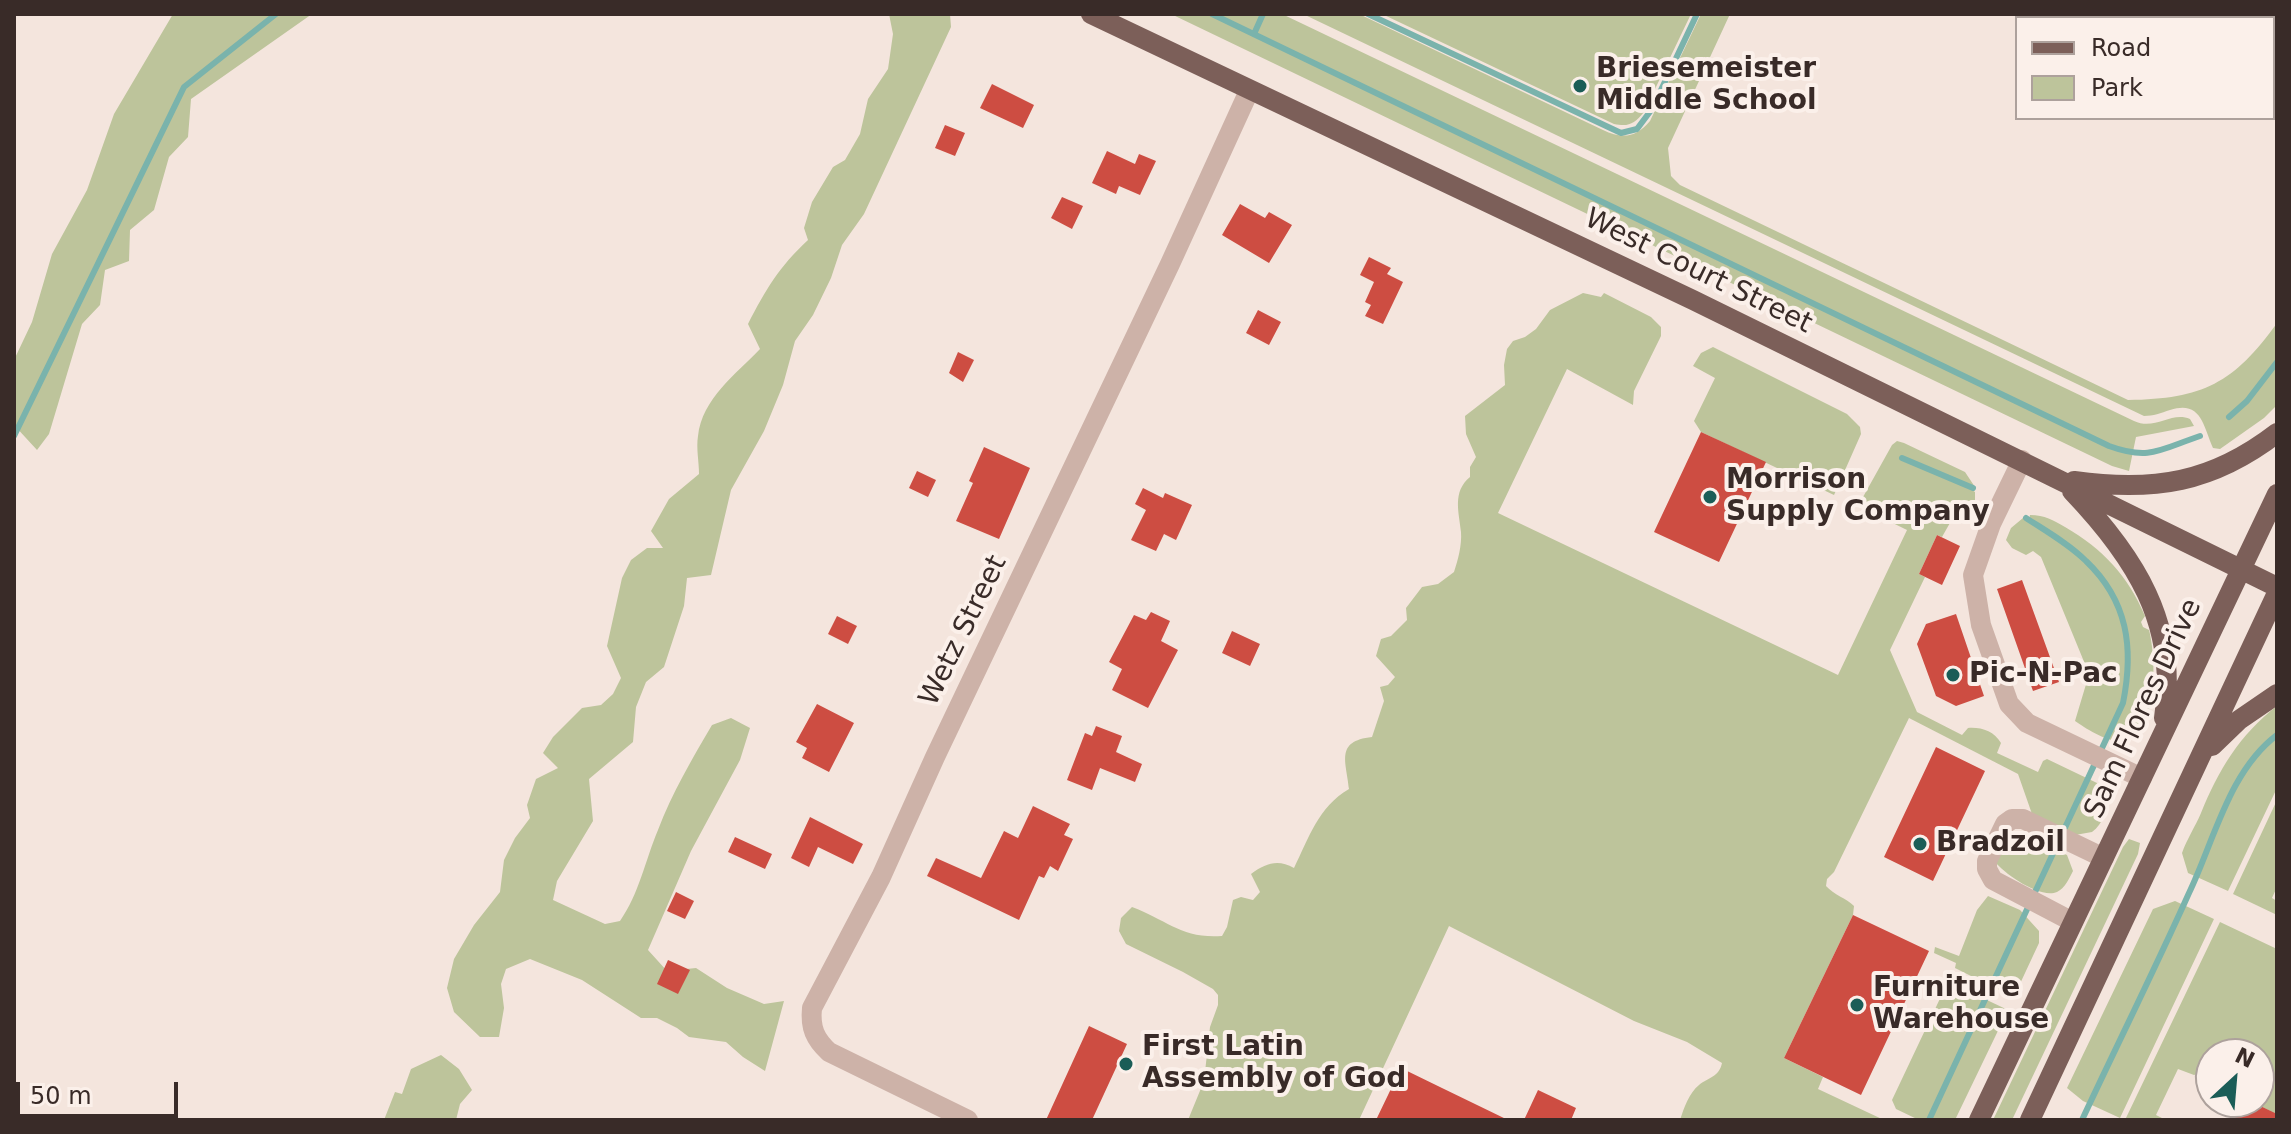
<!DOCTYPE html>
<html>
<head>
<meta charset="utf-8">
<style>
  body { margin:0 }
  #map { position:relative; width:2291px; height:1134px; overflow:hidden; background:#f4e5dd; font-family:"DejaVu Sans",sans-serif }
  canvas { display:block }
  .frame { position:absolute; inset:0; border:16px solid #392b28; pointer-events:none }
  .legend { position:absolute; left:2015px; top:16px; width:260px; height:104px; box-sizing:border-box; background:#fbf0ea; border:2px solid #ada19c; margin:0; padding:10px 14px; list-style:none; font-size:24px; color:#392b28 }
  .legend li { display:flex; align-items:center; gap:16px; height:40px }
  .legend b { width:40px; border:2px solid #ada19c }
  .north { position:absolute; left:2195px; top:1038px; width:80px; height:80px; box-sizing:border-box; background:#fbf0ea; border:2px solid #ada19c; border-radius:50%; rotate:26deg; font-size:22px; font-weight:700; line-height:32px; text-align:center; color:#392b28 }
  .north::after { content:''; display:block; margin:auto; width:28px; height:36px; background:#1b5d57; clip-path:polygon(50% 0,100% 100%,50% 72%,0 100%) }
  .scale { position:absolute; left:16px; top:1082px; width:162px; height:36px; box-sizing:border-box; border:4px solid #392b28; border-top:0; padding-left:10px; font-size:24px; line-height:28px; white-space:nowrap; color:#392b28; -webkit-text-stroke:6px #fbf0ea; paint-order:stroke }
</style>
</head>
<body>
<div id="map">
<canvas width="2291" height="1134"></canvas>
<div class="frame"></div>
<ul class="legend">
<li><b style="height:10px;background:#7c5f59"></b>Road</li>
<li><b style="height:22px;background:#bdc49b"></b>Park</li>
</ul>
<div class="north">N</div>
<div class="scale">50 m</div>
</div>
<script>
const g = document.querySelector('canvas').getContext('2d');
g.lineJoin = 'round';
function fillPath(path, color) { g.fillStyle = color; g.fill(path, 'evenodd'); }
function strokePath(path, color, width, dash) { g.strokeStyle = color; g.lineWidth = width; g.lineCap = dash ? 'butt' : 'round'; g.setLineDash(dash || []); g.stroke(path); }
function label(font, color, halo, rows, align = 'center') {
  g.font = font + ' "DejaVu Sans",sans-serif'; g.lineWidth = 8; g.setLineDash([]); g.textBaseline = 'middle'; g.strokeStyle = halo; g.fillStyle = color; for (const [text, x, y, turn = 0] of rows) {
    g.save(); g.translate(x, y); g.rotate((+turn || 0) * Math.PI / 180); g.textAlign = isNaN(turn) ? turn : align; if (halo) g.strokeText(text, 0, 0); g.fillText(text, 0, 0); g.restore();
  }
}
fillPath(new Path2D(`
  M 173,14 L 312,14 L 191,99 L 188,137 L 169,157 L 154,210 L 130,230 L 129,261 L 105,270 L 100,305 L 82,324 L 49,434 L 37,450 L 14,425 L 14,360 L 32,322 L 52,254 L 87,190 L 114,114 Z
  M 889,14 L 950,14 L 951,27 L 864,214 L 842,245 L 831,278 L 813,315 L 795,341 L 783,385 L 764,431 L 731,490 L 711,575 L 687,578 L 684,606 L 664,667 L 646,682 L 636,707 L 633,742 L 589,779 L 593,821 L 557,881 L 553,900 L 605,924 L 620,921 C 639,894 645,861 658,830 C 672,793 692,759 712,725 L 731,718 L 750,728 L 740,760 L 691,851 L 648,950 L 667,971 L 696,968 L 727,988 L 764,1004 L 784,1001 L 765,1071 L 743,1057 L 726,1042 L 689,1037 L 677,1028 L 657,1018 L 641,1018 L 582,980 L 530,959 L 506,969 L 501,984 L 504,1008 L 499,1037 L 480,1037 L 454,1012 L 447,988 L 454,959 L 474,925 L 500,892 L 504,860 L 515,838 L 530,818 L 527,805 L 536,779 L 558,768 L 543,753 L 553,737 L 582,708 L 601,705 L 613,694 L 621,678 L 607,646 L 622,578 L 631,560 L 647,548 L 663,548 L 651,531 L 669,499 L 699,474 C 699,462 696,448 698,436 C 702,399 736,374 760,349 L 748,324 C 766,289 779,267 808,240 L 804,228 L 812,202 L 833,167 L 845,160 L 860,134 L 868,99 L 888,69 L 893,34 Z
  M 1171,14 L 1282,14 L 2134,421 C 2155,431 2171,411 2190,419 L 2194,426 L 2136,437 L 2129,471 L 2112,466 Z
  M 1303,14 L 1359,14 L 1603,130 C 1622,139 1636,138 1650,121 L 1701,14 L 1730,14 L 1668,148 L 1671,176 L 1680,185 L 2128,400 C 2203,399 2234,383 2277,323 L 2277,405 L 2264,418 L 2220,449 L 2213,448 C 2203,425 2201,400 2170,410 C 2161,413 2153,416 2144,416 Z
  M 1382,14 L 1691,14 L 1644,112 C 1634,124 1629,127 1614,124 Z
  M 1583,293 L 1601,297 L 1604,293 L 1651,317 L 1661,327 L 1661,336 L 1634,391 L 1633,405 L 1567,369 L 1498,513 L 1838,675 L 1907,530 L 1858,506 L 1892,445 L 1897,441 L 1904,443 L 1965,472 L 1975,487 L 1972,490 L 1975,492 L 1975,507 L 1971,515 L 1964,512 L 1955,514 L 1942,537 L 1937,535 L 1919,574 L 1925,577 L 1890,650 L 1917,712 L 1962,735 L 1968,728 C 1981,727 1994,731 2001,743 L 1997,753 L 2038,772 L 2043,761 L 2047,759 L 2097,783 L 2107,796 C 2108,809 2103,824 2092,832 L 2075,835 L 2032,814 L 2018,774 L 1909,718 L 1834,872 L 1827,879 L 1826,886 C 1834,895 1846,898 1854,906 L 1853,915 L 1784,1058 L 1823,1077 L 1818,1089 L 1884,1120 L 1680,1120 C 1684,1108 1689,1093 1699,1085 C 1709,1077 1719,1077 1722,1063 L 1687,1042 L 1634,1021 L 1449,926 L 1359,1120 L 1188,1120 L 1204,1081 L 1210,1027 L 1218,1005 L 1218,995 L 1213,989 L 1183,972 L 1126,944 L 1119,931 L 1121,918 L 1132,907 C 1167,920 1182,939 1222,936 L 1227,927 L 1233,900 L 1241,897 L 1253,900 L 1260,892 L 1251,874 C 1266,863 1278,859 1294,868 C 1309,838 1318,807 1349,789 C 1347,763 1334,741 1372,737 L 1384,701 L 1380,687 L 1388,685 L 1395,677 L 1376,656 L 1381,639 L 1391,636 L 1407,620 L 1406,608 L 1422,587 L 1438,584 L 1454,572 C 1458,560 1462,545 1461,532 C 1459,512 1452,492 1470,477 L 1470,467 L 1476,457 L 1466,434 L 1465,416 L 1505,385 L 1504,365 L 1507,349 L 1513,341 L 1525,337 L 1536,329 L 1550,310 Z
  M 1713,347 L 1847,414 L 1860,427 L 1861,434 L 1834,495 L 1701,432 L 1694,421 L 1715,378 L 1693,366 L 1701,353 Z
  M 2030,515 C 2045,515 2053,520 2065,527 C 2103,549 2128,576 2145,616 L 2141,622 L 2143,627 L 2149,630 C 2156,656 2160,739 2120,741 C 2107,742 2085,728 2075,721 L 2087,681 L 2087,669 L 2041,557 L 2033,551 L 2026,555 L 2012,548 L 2006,540 L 2011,528 L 2023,518 L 2029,521 Z
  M 2277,706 L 2277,788 L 2228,891 L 2188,873 L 2182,853 C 2187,839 2195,827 2201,813 C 2218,771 2240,734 2277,706 Z
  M 2277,800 L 2277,887 L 2272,898 L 2277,901 L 2277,915 L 2233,894 Z
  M 2017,832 L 2067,855 L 2073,871 C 2069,879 2065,888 2057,892 C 2040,899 2005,874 1995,862 L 2011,833 Z
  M 2129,839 L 2140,843 L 2138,854 L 2012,1120 L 1993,1120 L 2123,847 Z
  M 1988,896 L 2020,910 L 2039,931 L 2039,943 L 2018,988 L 2001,991 L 1955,968 L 1956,963 L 1934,953 L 1935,947 L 1959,956 L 1977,910 Z
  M 2175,901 L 2214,919 L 2120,1118 L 2083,1101 L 2067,1088 L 2153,909 Z
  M 2220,922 L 2277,949 L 2277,1119 L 2270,1111 L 2252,1102 L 2259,1102 L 2259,1054 L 2211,1054 L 2211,1061 L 2204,1058 L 2197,1074 L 2194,1075 L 2178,1069 L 2156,1115 L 2166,1120 L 2125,1120 Z
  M 1953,984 L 2008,1010 L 1955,1120 L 1919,1120 L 1896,1109 L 1892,1100 L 1945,988 Z
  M 441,1055 L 459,1069 L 472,1090 L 460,1104 L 456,1120 L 384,1120 L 395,1092 L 402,1094 L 411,1069 Z`), '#bdc49b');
strokePath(new Path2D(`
  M 1212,14 L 2109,446 C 2150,461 2161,449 2200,436
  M 1368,14 L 1621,133 L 1637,129 L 1652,109 L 1697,14
  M 1254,34 L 1263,14
  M 2229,417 L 2247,401 L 2277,362
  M 14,436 L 184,87 L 276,14
  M 1902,458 L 1973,488
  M 1929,1120 L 2123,703 C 2134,648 2128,601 2086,561 C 2069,544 2046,531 2026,518
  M 2082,1120 C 2117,1045 2155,969 2189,893 C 2214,841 2229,771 2277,735`), '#7ab3ac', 6);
fillPath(new Path2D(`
  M 992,84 L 1034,105 L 1023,128 L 980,108 Z
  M 945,125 L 965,133 L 955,156 L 935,148 Z
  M 1107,151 L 1135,164 L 1139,154 L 1156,161 L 1140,195 L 1119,186 L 1116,194 L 1092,183 Z
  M 1062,197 L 1083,206 L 1072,229 L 1051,218 Z
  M 1240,204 L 1265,218 L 1269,212 L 1292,225 L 1269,263 L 1222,235 Z
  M 1369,257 L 1391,268 L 1387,274 L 1403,282 L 1383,324 L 1365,316 L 1371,305 L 1365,302 L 1374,282 L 1360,275 Z
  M 1258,310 L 1281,322 L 1269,345 L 1246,333 Z
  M 958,352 L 974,360 L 963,382 L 949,373 Z
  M 1701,432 L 1766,462 L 1719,562 L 1654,532 Z
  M 984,447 L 1030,468 L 999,539 L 956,521 L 973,483 L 969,481 Z
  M 917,471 L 936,480 L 928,497 L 909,488 Z
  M 1143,488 L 1163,498 L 1165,493 L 1192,505 L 1176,540 L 1164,534 L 1156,551 L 1131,540 L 1146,510 L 1135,504 Z
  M 1937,535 L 1960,546 L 1942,585 L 1919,574 Z
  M 2022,580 L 2059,682 L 2033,691 L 1997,589 Z
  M 1151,612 L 1170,621 L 1161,641 L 1178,650 L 1148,708 L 1112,690 L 1122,669 L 1109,662 L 1134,615 L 1146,620 Z
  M 1956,614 L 1984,696 L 1956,706 L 1936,696 L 1917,644 L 1926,624 Z
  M 837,616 L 857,626 L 848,644 L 828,634 Z
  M 1232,631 L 1260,644 L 1250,666 L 1222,653 Z
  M 817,704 L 854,723 L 829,772 L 802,758 L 807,748 L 796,742 Z
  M 1096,726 L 1122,736 L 1116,752 L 1142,764 L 1135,782 L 1100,768 L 1092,790 L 1067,780 L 1085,733 L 1092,736 Z
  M 1936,747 L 1985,771 L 1933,881 L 1884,857 Z
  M 1033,806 L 1070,824 L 1064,835 L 1073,839 L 1058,871 L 1050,866 L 1044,878 L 1039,876 L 1019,920 L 927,876 L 936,858 L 981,878 L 1004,831 L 1018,838 Z
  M 810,817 L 863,844 L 853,864 L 818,847 L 809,867 L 791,858 Z
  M 735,837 L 772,854 L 765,869 L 728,852 Z
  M 676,892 L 694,901 L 685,919 L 667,911 Z
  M 1853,915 L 1929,951 L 1861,1095 L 1784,1058 Z
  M 668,960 L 690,970 L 678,994 L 657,984 Z
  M 1089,1026 L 1127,1044 L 1092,1120 L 1046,1120 Z
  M 1401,1068 L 1442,1088 L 1508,1120 L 1376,1120 Z
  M 1538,1090 L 1576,1108 L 1571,1120 L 1524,1120 Z
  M 2239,1102 L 2252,1102 L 2277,1114 L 2277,1120 L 2230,1120 Z`), '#cd4d42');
strokePath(new Path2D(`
  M 2022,460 L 1991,524 L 1973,575 L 1981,625 L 2009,704 L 2027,723 L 2142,778
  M 2073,922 L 1993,880 L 1987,869 L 1987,861 L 2005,824 L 2012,819 L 2023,819 L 2104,858
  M 968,1120 L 829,1052 C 815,1039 810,1028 812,1008 L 881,877 L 935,757 L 1170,264 L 1249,91`), '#cdb2a8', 20);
strokePath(new Path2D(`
  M 1091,14 L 1693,300 L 2277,587
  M 2074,481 C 2154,492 2212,483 2277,433
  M 2072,491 C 2134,556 2179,624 2164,718
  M 2212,746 L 2239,720 L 2277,694
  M 1979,1120 L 2277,494
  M 2030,1120 L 2277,593`), '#7c5f59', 20);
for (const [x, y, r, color] of [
  [1580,86,8,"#1b5d57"],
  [1710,497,8,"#1b5d57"],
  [1953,675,8,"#1b5d57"],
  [1920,844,8,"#1b5d57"],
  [1857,1005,8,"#1b5d57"],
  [1126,1064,8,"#1b5d57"]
]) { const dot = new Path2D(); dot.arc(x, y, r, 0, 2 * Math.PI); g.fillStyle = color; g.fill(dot); strokePath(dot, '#fbf0ea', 3); }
label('bold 28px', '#392b28', '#fbf0ea', [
  ["Briesemeister",1596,70],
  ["Middle School",1596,102],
  ["Morrison",1726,481],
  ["Supply Company",1726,513],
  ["Pic-N-Pac",1969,675],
  ["Bradzoil",1936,844],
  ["Furniture",1873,989],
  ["Warehouse",1873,1021],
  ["First Latin",1142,1048],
  ["Assembly of God",1142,1080]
], 'left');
label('28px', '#392b28', '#fbf0ea', [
  ["West Court Street",1698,272,26],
  ["Wetz Street",964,631,-64],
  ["Sam Flores Drive",2144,709,-65]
]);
</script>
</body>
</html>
